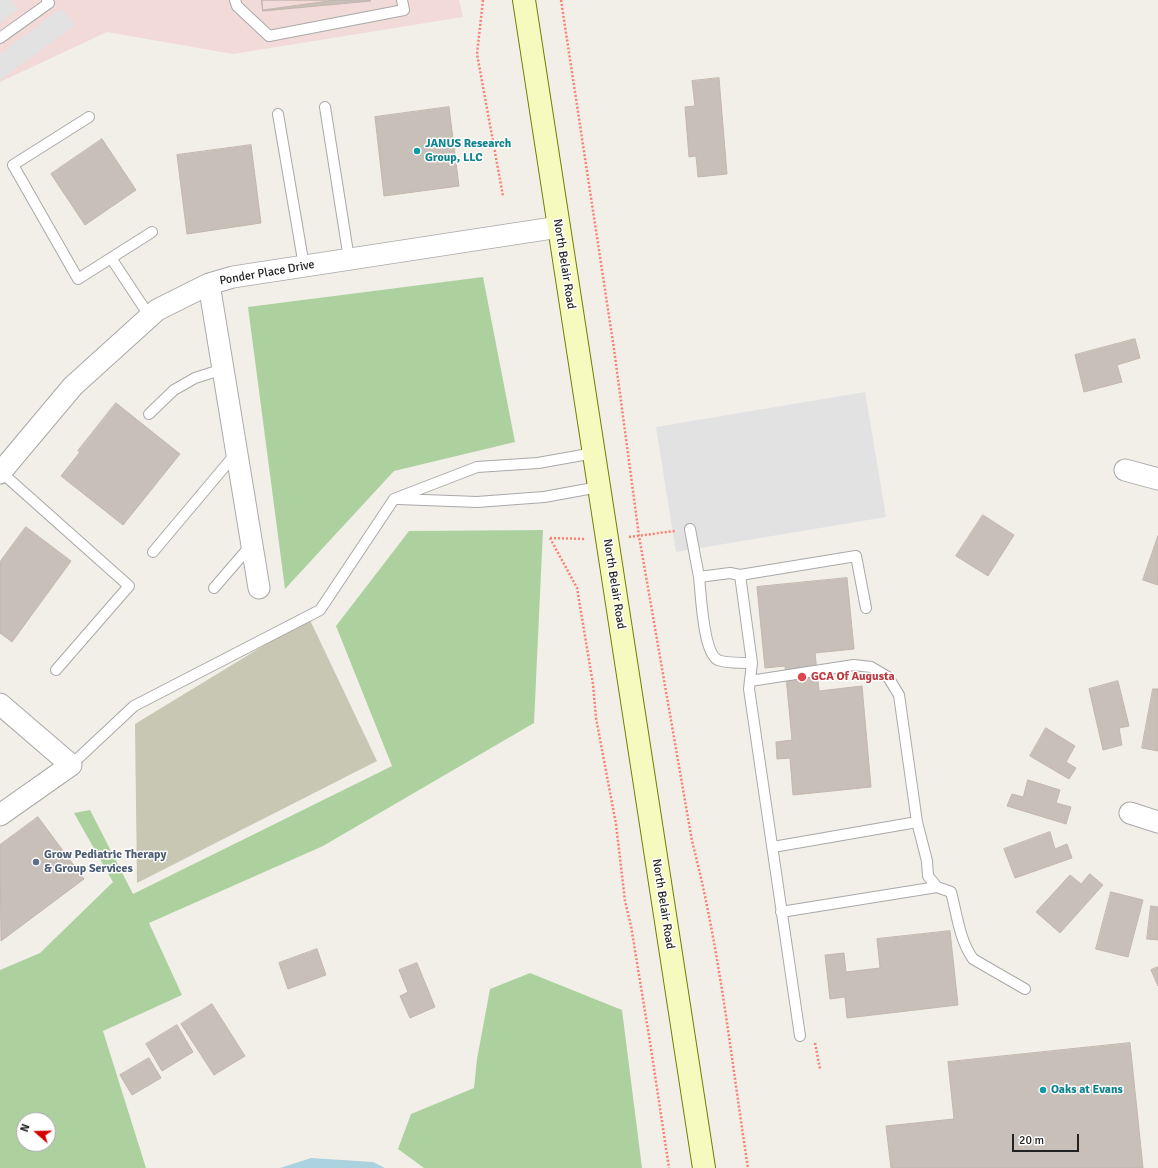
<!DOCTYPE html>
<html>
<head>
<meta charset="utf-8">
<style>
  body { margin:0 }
  #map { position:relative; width:1158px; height:1168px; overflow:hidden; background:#f2efe9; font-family:Signika,sans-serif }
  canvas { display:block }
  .north { position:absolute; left:16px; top:1112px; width:40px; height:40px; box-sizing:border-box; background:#fff; border:1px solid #a7a7a7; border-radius:50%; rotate:290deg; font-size:11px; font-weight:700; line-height:16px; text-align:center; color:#222 }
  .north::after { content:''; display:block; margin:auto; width:14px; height:18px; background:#d40000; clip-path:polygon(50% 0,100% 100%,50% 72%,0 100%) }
  .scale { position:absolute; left:1012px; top:1134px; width:67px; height:18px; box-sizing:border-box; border:2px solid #222; border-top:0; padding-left:5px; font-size:12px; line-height:14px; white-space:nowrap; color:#222; -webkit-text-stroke:3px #fff; paint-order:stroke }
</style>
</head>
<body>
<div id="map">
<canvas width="1158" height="1168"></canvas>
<div class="north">N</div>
<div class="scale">20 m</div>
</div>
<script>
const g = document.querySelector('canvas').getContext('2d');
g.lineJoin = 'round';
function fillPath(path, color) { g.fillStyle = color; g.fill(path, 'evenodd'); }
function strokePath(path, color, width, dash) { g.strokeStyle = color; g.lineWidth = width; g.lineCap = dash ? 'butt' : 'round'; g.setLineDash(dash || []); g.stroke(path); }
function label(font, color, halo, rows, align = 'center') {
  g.font = font + ' Signika,sans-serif'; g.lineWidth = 3; g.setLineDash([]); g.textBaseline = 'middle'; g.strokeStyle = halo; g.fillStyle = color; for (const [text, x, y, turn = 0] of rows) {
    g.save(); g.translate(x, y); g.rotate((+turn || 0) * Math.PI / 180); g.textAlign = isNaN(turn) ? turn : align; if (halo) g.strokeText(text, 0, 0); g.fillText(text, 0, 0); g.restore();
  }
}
fillPath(new Path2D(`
  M 0,0 L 459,0 L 463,17 L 233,54 L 107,32 L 0,82 Z`), '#f2dad9');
fillPath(new Path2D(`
  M 309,618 L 377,761 L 137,883 L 135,724 Z`), '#c7c7b4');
fillPath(new Path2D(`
  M 483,277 L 515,442 L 394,471 L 285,589 L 248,307 Z
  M 543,530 L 534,723 L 323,846 L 149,923 L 182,995 L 103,1031 L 146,1168 L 0,1168 L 0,970 L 40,953 L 113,882 L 74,813 L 90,810 L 133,894 L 392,766 L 336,626 L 409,531 ZM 24,1120 L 48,1120 L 48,1144 L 24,1144 Z
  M 530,973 L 622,1010 L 642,1168 L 424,1168 L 398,1149 L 411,1114 L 474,1088 L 477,1059 L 490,989 Z`), '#add19e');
fillPath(new Path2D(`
  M 0,0 L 12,0 L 18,9 L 0,23 Z
  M 62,8 L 75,25 L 0,80 L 0,54 Z
  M 865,392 L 886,517 L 676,552 L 656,427 Z`), '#e2e2e2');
fillPath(new Path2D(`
  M 311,1158 L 373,1162 L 385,1168 L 280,1168 Z`), '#aad3df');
const building = new Path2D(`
  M 262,0 L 370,0 L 371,1 L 263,11 Z
  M 262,0 L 336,0 L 263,10 Z
  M 719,78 L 727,174 L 698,177 L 696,156 L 689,157 L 685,107 L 695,106 L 692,81 Z
  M 449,107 L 459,186 L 384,196 L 375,117 Z
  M 102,139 L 136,190 L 85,225 L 51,174 Z
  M 251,145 L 261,223 L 187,234 L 177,155 Z
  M 1135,339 L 1140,358 L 1117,365 L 1122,382 L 1084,392 L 1075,355 Z
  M 116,403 L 180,454 L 123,525 L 61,476 L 80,452 L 78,451 Z
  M 983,515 L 1014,535 L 988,576 L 956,556 Z
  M 26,527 L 71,561 L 12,642 L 0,633 L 0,562 Z
  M 1158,536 L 1158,585 L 1143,580 Z
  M 847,578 L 854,649 L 815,653 L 819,691 L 862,686 L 871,787 L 793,795 L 790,758 L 777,759 L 776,742 L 792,740 L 785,666 L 765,668 L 757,587 Z
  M 1118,681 L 1129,726 L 1119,728 L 1122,745 L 1103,750 L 1089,689 Z
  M 1153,689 L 1158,689 L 1158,751 L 1142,748 Z
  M 1046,728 L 1075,746 L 1066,762 L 1076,768 L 1069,779 L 1030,756 Z
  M 1028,780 L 1060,790 L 1056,803 L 1071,807 L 1066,824 L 1007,806 L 1012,794 L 1023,797 Z
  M 38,817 L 84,879 L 1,941 L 0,845 Z
  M 1050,832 L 1055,849 L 1067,844 L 1072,858 L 1015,878 L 1004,849 Z
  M 1090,874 L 1103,885 L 1060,933 L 1036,912 L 1070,875 L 1081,884 Z
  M 1111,892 L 1143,900 L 1128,957 L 1096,949 Z
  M 1151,906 L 1158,907 L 1158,940 L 1147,939 Z
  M 950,931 L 958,1005 L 847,1018 L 845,997 L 830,999 L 825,955 L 844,953 L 846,972 L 880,968 L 877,939 Z
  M 317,949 L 326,975 L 288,989 L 279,963 Z
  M 417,963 L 435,1007 L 410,1018 L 400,996 L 408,992 L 399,970 Z
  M 1158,967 L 1158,986 L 1151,970 Z
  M 212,1004 L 245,1056 L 214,1075 L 181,1024 Z
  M 177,1025 L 193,1052 L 162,1071 L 146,1044 Z
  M 1130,1043 L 1143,1168 L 891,1168 L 886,1126 L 954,1119 L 948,1062 Z
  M 149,1058 L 161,1078 L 132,1095 L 120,1075 Z`);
fillPath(building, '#c7bfb8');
strokePath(building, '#c4b6ab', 1);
const service = new Path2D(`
  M 235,0 L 237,6 L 269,36 L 404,10 L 402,0
  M 0,38 L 49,3 L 47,0
  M 325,107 L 349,259
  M 278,114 L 304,266
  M 89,117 L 13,165 L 78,279 L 111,258 L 150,317
  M 111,258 L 152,232
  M 149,414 L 174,390 L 195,378 L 223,369
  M 1,472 L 129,586 L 56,670
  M 398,499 L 477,502 L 544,497 L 599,487
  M 690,529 L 699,577
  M 153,552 L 237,452
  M 740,575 L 752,663 L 749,689 C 767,805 782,920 800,1036
  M 214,588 L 252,544
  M 752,663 C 745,663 724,663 718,660 C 703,653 701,594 699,577 L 730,573 L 740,575 L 856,556 L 866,608
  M 750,681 L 854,665 L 871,667 L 888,677 L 899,695 L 917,822 L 927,861 L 928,876 L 937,887
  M 71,765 L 134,706 L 320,610 L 394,499 L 477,467 L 538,463 L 594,453
  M 773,847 L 917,822
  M 781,912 L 937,887 L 951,892 C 957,914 959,939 973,959 L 1025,989`);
const minor = new Path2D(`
  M 209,284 L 259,588
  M 1125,470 L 1158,479
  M 0,473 L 73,386 L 157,310 L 209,284 L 233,277 L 559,227
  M 0,704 L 71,765 L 0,815
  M 1130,813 L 1158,822`);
const secondary = new Path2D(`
  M 524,0 L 704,1168`);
strokePath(service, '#a9a9a9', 12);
strokePath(minor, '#a9a9a9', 23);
strokePath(secondary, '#707d05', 24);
strokePath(new Path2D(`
  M 483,0 L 477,54 L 503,196
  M 561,0 L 614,349 L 639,536 L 692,841 C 720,948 731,1059 748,1168
  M 629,537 L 675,531
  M 550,538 L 577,588 L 593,684 L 596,718 L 616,824 L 625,901 L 631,926 L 650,1042 L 669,1168
  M 550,538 L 586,539
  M 815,1043 L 820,1069`), '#fa8072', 2.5, [2, 2]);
strokePath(service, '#fff', 10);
strokePath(minor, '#fff', 21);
strokePath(secondary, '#f7fabf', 22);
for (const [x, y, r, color] of [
  [417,151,4,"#0f9aa8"],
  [802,677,5,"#e0444e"],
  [36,862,4,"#5c6f8a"],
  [1043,1090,4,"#0f9aa8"]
]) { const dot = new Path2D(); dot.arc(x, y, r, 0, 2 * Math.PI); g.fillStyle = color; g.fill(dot); strokePath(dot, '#fff', 1.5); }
label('bold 12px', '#0d838f', '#fff', [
  ["JANUS Research",425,144],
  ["Group, LLC",425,158],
  ["Oaks at Evans",1051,1090]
], 'left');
label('12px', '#222', '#fff', [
  ["North Belair Road",564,264,81],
  ["Ponder Place Drive",267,273,-10],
  ["North Belair Road",614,584,81],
  ["North Belair Road",663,904,81]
]);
label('bold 12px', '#be3a42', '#fff', [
  ["GCA Of Augusta",811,677]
], 'left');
label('bold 12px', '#4e5e75', '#fff', [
  ["Grow Pediatric Therapy",44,855],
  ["& Group Services",44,869]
], 'left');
</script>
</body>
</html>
